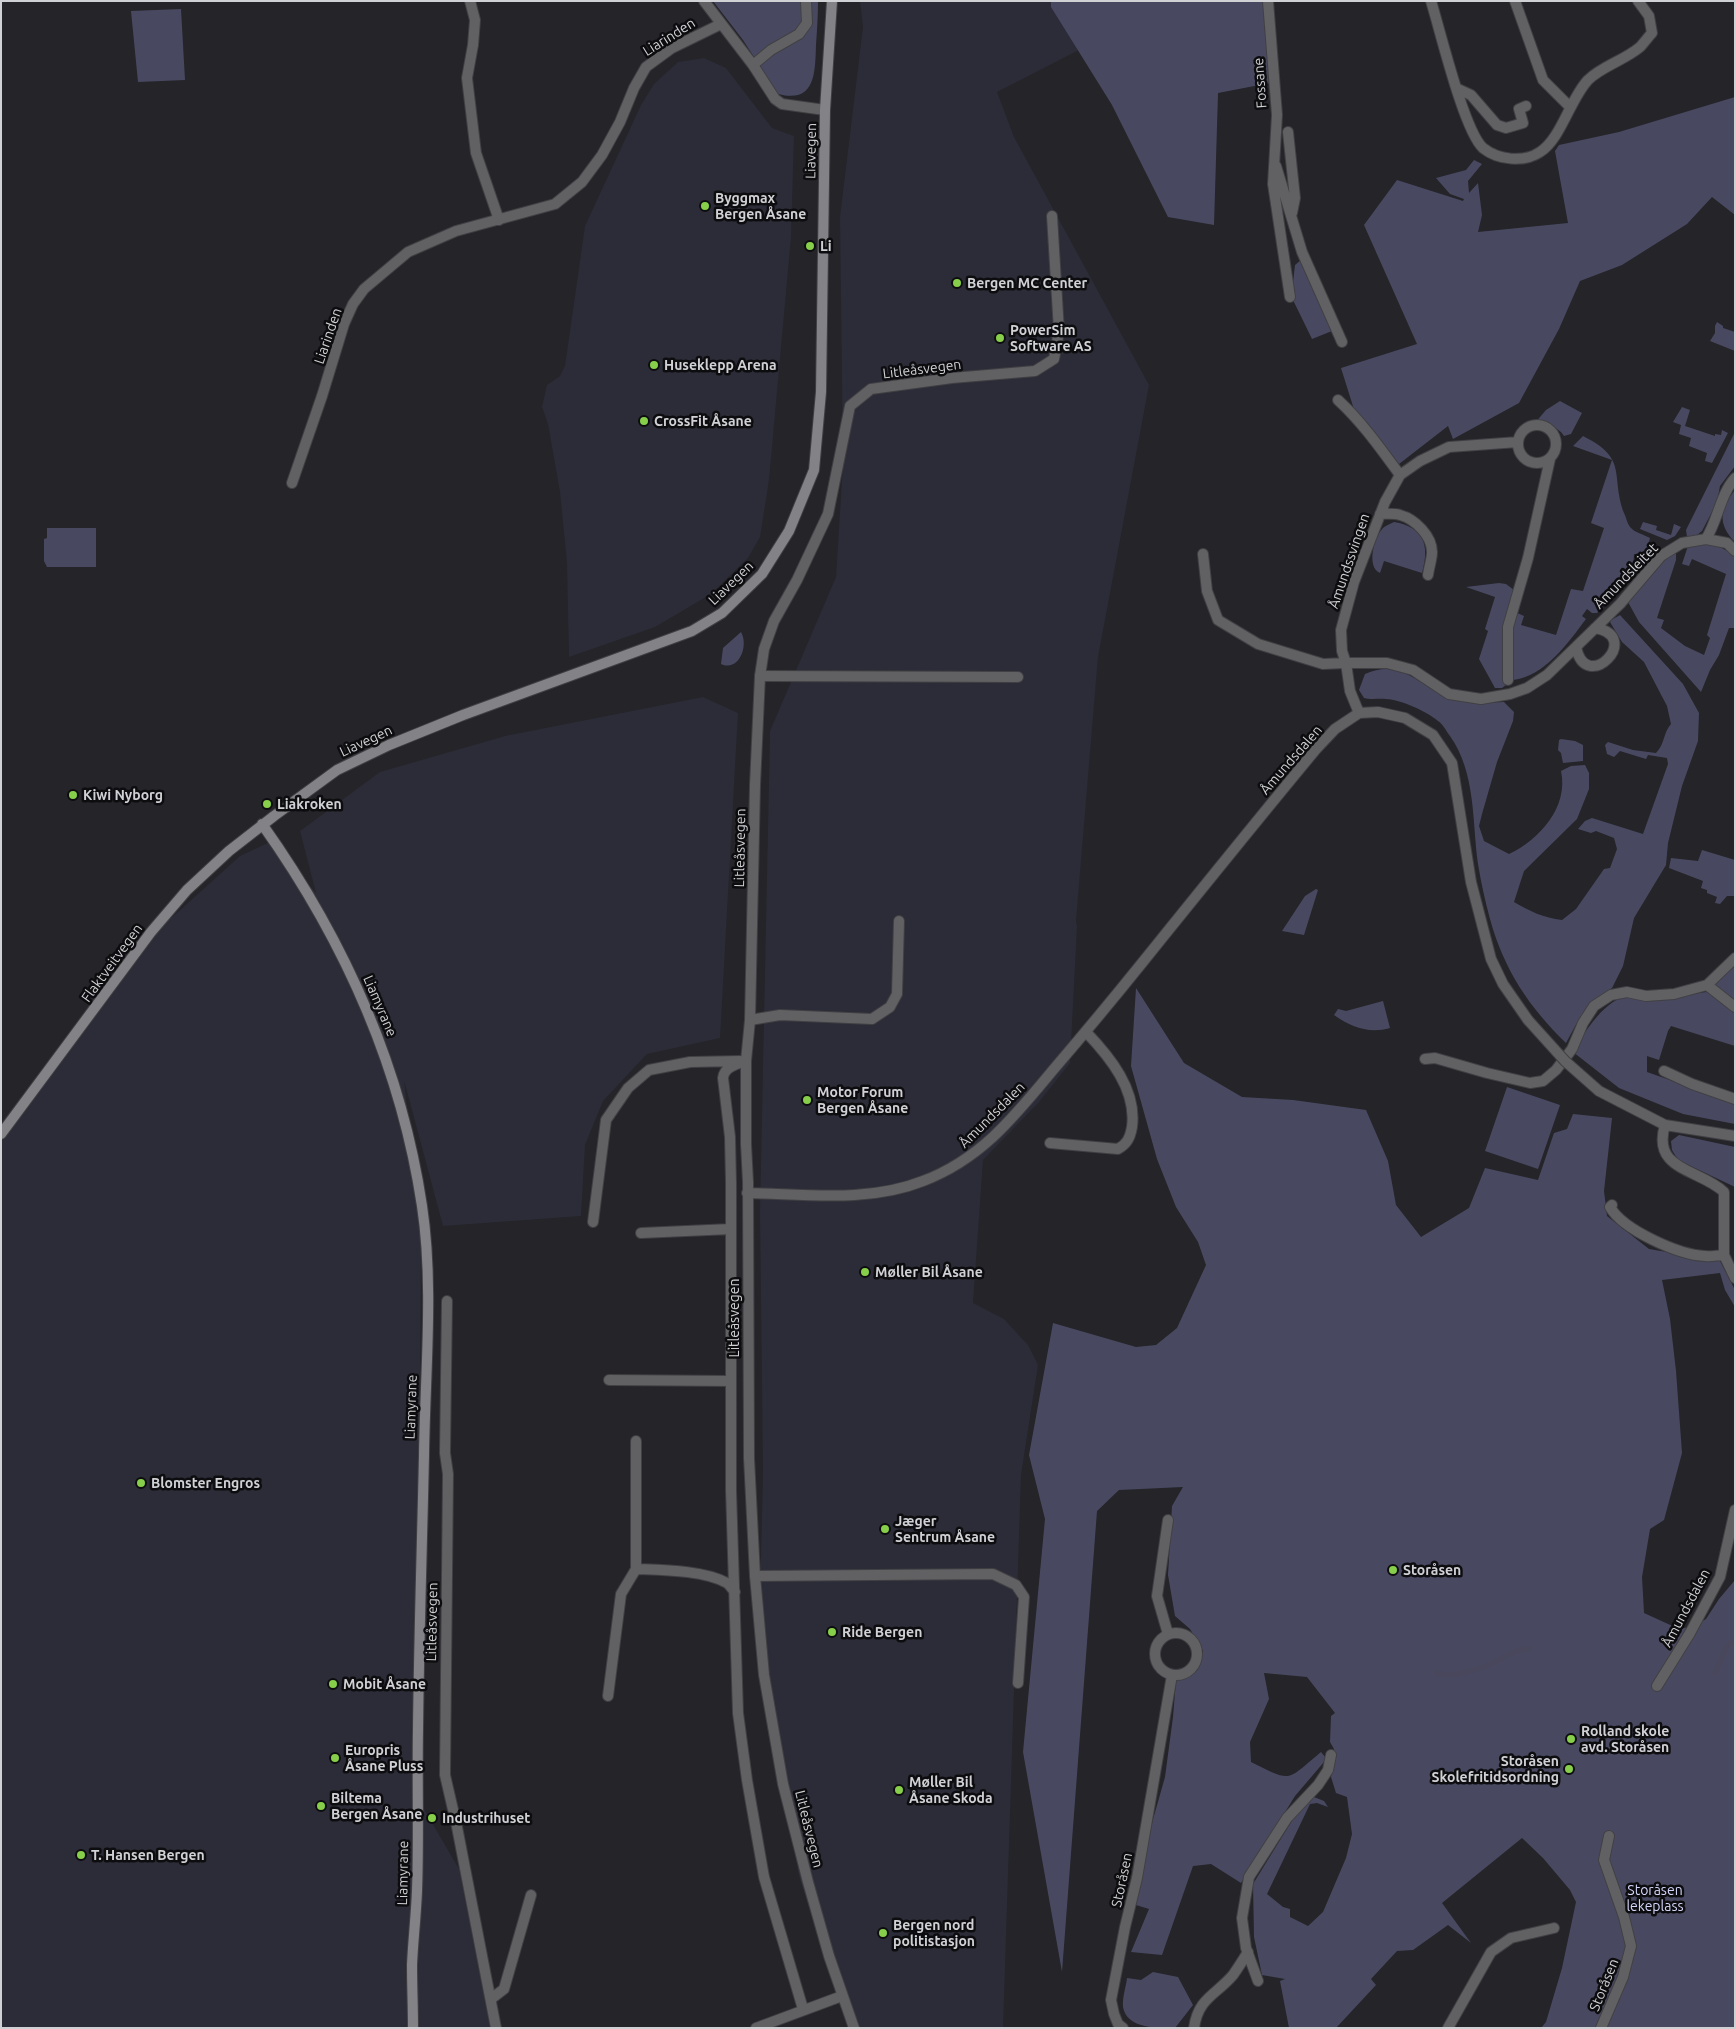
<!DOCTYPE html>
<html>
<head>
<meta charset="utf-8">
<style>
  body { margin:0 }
  #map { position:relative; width:1736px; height:2029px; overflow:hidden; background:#242429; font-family:Ubuntu,sans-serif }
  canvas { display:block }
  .frame { position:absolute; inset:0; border:2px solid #d0d1d4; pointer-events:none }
</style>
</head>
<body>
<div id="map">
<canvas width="1736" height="2029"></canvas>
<div class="frame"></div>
</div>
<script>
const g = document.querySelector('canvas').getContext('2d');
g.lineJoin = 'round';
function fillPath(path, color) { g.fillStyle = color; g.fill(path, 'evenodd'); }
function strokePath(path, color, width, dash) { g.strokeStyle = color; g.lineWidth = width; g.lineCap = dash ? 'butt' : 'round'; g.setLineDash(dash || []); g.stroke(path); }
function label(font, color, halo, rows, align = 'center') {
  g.font = font + ' Ubuntu,sans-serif'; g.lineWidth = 5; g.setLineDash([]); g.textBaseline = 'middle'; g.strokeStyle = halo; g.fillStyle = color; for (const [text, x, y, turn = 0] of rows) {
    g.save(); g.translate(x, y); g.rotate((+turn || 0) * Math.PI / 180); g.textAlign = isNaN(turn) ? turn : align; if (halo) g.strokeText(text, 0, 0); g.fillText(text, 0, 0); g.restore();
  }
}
fillPath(new Path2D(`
  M 860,1 L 1075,1 L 1083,48 L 997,92 L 1014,137 L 1149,385 L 1098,657 L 1076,921 L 1077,926 L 1070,1063 L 1039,1102 L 983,1160 L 973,1303 L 1004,1319 L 1028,1345 L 1038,1365 L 1021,1475 L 1003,2028 L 848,2028 L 799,1876 L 759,1644 L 763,1472 L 760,1211 L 770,731 L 836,577 L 843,464 L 840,217 L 863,27 Z
  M 704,58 L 726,68 L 772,128 L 794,136 L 791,237 L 769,480 L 760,537 L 748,558 L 711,594 L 655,627 L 569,657 L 567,563 L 560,492 L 548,424 L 542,407 L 547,385 L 560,376 L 565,366 L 585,226 L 641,105 L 654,84 L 678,62 Z
  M 703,697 L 738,713 L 720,1038 L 647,1054 L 603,1101 L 585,1145 L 581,1216 L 443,1226 L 404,1080 L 421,1244 L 419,1580 L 424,1809 L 459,1869 L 490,2028 L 1,2028 L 1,1142 L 136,947 L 178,912 L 240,856 L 272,841 L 316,893 L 300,831 L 380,772 L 505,736 Z`), '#2b2c37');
fillPath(new Path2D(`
  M 713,1 L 818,1 C 818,16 817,30 816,45 C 815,72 816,104 778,94 L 743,40 Z
  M 1051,1 L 1269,1 L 1275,82 L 1218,93 L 1214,225 L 1168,217 L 1112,105 L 1051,7 Z
  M 181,9 L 185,80 L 138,82 L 131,11 Z
  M 1735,97 L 1735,215 L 1712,197 L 1687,224 L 1622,265 L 1580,281 L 1559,329 L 1519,403 L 1453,439 L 1448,426 L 1399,464 L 1357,419 L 1341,368 L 1417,344 L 1364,225 L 1397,180 L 1463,201 L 1464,199 L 1450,194 L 1436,178 L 1466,170 L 1474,160 L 1482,164 L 1468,181 L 1469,193 L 1478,183 L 1482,215 L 1478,232 L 1568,223 L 1555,151 L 1559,145 L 1619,132 Z
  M 1301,260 L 1332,331 L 1312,339 L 1293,300 L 1292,291 L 1295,265 Z
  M 1717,322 L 1723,326 L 1723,328 L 1735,332 L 1735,351 L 1710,341 L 1715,333 L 1715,326 Z
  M 1560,401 L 1582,413 L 1571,434 L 1564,436 C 1558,426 1545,424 1534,424 L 1546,410 Z
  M 1682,407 L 1690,410 L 1685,426 L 1715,436 L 1715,434 L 1721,435 L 1722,430 L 1728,433 L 1712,463 L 1705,461 L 1707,453 L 1689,446 L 1691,438 L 1679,434 L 1681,425 L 1673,422 Z
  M 1735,432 L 1735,466 L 1720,486 L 1717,502 L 1702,531 L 1697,535 L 1687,537 L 1686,530 Z
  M 1583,436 C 1629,459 1610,474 1624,513 C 1626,517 1627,523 1630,527 C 1635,533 1643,534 1650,538 L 1645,557 L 1634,554 L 1633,570 L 1627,579 L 1597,613 L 1592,613 L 1587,609 L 1582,616 L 1586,619 C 1568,643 1545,676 1513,680 L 1512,621 L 1515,612 L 1524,616 L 1521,625 L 1556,635 L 1571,589 L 1583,591 L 1604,528 L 1591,523 L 1612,460 L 1573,446 Z
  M 1735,490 L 1735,542 C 1717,524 1720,508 1735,490 Z
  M 1394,522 C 1424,527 1430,545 1422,573 L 1384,561 L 1380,573 C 1366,567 1374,537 1383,528 C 1385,526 1390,524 1394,522 Z
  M 1643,522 L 1657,526 L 1656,530 L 1671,535 L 1674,524 L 1681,527 L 1675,536 L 1667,540 L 1640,529 Z
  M 47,528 L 96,528 L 96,567 L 47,567 L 44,561 L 44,539 L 47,538 Z
  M 1699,544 L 1714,544 L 1735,555 L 1735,628 L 1729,628 L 1719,655 L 1710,670 L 1701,692 L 1639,622 L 1628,602 L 1668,556 L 1676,551 L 1676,560 L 1657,618 L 1664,620 L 1661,628 L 1685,646 L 1704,655 L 1710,638 L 1707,635 L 1726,574 L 1692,559 L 1689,566 L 1682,564 L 1688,546 Z
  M 1499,583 L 1506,584 L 1514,590 L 1506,685 L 1502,688 L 1495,688 L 1479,659 L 1488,631 L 1485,629 L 1495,597 L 1466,587 Z
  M 1620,615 L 1683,684 L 1699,713 L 1698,741 L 1682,786 L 1668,843 L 1666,865 L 1634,918 L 1623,966 L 1612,988 L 1597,998 L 1579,1019 L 1566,1043 C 1529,1007 1504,970 1490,919 C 1485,901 1481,882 1478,864 C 1472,820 1476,773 1450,736 C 1446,731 1443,724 1438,721 C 1426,711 1402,700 1386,699 C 1379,698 1372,700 1364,698 L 1359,690 L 1365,674 C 1404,656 1422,691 1457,700 C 1473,705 1488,702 1504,702 L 1514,712 L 1513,721 L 1497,762 L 1482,814 L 1479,826 L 1484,841 L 1509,854 C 1539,840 1569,807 1561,771 L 1571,766 L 1585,765 L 1589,773 L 1589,789 L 1577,819 L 1524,871 L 1514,902 C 1529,911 1544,918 1562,920 L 1576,909 L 1604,869 L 1610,868 L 1617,849 L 1614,838 L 1596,831 L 1591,833 L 1578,829 L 1585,821 L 1592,818 L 1643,834 L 1668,764 L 1667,758 L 1648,755 L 1646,759 L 1620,751 L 1614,757 L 1607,754 L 1605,745 L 1608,742 L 1633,750 L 1656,753 C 1665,744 1663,733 1671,724 L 1667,706 L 1644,662 L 1622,642 L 1610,622 L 1611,620 Z
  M 741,632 C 749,646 739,672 721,664 L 723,648 Z
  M 1561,739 L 1575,741 L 1583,745 L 1583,761 L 1563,763 L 1561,753 L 1558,750 L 1559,740 Z
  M 1702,850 L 1735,860 L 1735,896 L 1727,896 L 1720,904 L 1715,903 L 1717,897 L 1707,893 L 1707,890 L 1701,888 L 1703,881 L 1669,868 L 1671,858 L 1698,861 Z
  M 1316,889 L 1318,890 L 1304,935 L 1282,931 L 1305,896 Z
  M 1735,958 L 1735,1002 L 1707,985 Z
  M 1136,988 L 1184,1063 L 1242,1097 L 1293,1100 L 1366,1110 L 1388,1161 L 1396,1205 L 1421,1237 L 1469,1208 L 1485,1168 L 1538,1180 L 1554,1133 L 1567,1129 L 1573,1114 L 1612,1118 L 1604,1191 L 1607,1216 L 1649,1249 L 1720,1261 L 1735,1290 L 1735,1307 L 1725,1290 L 1720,1273 L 1662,1280 L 1670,1319 L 1676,1371 L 1682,1453 L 1664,1520 L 1650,1529 L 1642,1577 L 1644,1613 L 1679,1629 L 1694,1626 L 1706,1619 L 1719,1599 L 1735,1580 L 1735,2028 L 1541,2028 L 1546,2022 L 1562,1968 L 1576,1902 L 1570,1890 L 1543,1858 L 1522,1838 L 1442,1903 L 1471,1943 L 1448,1925 L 1413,1950 L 1397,1951 L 1371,1979 L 1376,1985 L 1336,2028 L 1289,2028 L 1280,1981 L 1285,1979 L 1262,1975 L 1254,1937 L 1253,1884 L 1301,1806 L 1314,1797 L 1324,1801 L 1328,1807 L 1317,1803 L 1310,1804 L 1267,1894 L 1283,1907 L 1290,1909 L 1290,1917 L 1308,1926 L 1323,1912 L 1346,1858 L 1352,1834 L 1347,1797 L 1336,1793 L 1331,1777 L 1334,1758 L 1334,1749 L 1330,1742 L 1331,1716 L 1335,1713 L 1307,1677 L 1264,1673 L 1269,1699 L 1250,1742 L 1251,1762 C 1293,1783 1286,1781 1321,1752 L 1326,1758 L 1324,1762 L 1295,1796 L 1241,1883 L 1211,1864 L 1193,1866 L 1162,1955 L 1131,1952 L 1149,1909 L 1136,1905 L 1150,1830 L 1165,1777 L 1173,1717 L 1176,1680 L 1196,1669 L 1203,1651 L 1190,1629 L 1175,1616 L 1168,1575 L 1172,1506 L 1183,1487 L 1119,1490 L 1097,1511 L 1062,1972 L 1023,1752 L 1045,1519 L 1029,1455 L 1053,1323 L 1136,1347 L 1156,1345 L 1177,1328 L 1206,1265 L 1198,1242 L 1176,1207 L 1157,1159 L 1131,1066 Z
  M 1707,992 L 1735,1011 L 1735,1046 L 1671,1026 L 1668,1031 L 1659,1060 L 1647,1056 L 1647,1072 L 1735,1103 L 1735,1124 L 1683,1114 L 1619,1088 L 1573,1052 C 1585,1032 1605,997 1631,996 C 1643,996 1654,1001 1665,1000 C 1680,999 1693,993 1707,992 Z
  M 1383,1001 L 1390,1028 C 1369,1034 1351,1027 1334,1015 L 1338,1009 L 1346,1011 Z
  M 1507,1087 L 1560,1105 L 1538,1169 L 1485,1151 Z
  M 1679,1135 L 1735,1147 L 1735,1187 L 1678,1160 L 1672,1150 L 1671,1141 Z
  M 1153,1972 L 1178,1977 L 1193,2005 L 1175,2028 C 1157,2028 1127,2029 1123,2007 C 1122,1998 1126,1987 1127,1978 L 1141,1980 Z`), '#484961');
strokePath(new Path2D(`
  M 1437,1673 C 1454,1678 1477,1670 1493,1663 C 1505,1657 1515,1649 1529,1649
  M 1715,1673 L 1727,1646 L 1735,1641`), '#49475b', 5);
const minor = new Path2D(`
  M 470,1 L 475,20 L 473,45 L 467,78 L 476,153 L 499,220
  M 704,1 L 753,65 L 775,99 L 782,104 L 825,110
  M 1268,1 L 1277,115 L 1273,184 L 1290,297
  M 1431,1 C 1440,30 1464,131 1483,148 C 1498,160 1524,163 1540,152 C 1561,139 1570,99 1588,80 C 1602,66 1625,60 1640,47 C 1644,43 1648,37 1652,33 L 1649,16 L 1638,1
  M 1515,1 L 1543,80 L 1570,107
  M 753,65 L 771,50 L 799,34 L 807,23 L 806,1
  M 1458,89 L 1471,95 L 1497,125 L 1506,128 L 1523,123 L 1519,109 L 1526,106
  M 1288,132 L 1295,198 L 1292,213
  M 1276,166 L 1302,252 L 1342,342
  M 1338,400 C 1362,422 1381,449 1400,475
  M1518 444a19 19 0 1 1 38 0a19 19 0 1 1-38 0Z
  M 292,483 L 322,396 L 344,324 L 353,304 L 364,289 L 408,252 L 456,231 L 555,204 L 582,182 L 602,155 L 620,122 L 634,88 L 646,67 L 672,48 L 721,24
  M 1380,514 C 1387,514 1394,513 1400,515 C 1415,519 1432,536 1432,552 C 1432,559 1429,567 1428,575
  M 1706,539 C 1718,520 1720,495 1735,478
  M 1203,554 L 1207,591 L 1218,620 L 1258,644 L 1323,664 L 1346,663 L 1342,651 L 1341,630 L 1354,582 L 1385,502 L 1400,475 L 1420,461 L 1449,447 L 1518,442
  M 1576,647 C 1586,696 1644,636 1595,628
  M 760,676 L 1018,677
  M 1508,680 L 1508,627 L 1528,558 L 1550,459
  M 1359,713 L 1350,691 L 1346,663 L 1387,663 L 1413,670 L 1449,694 L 1481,699 L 1510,694 L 1527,688 L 1547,675 L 1620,604 L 1661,556 L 1682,543 L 1706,539 L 1727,543 L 1735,551
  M 1707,985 L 1735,1007
  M 750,1020 L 780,1015 L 872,1019 L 890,1007 L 897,994 L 899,921
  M 1425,1059 L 1435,1058 L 1487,1073 L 1530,1083 L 1543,1081 L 1556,1070 L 1572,1049 L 1583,1023 L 1594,1006 L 1611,995 L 1627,992 L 1646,996 L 1674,994 L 1707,985 L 1735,958
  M 746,1061 C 737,1064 724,1067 723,1078 L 730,1137 L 731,1183 L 731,1490 L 738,1713 L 747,1780 L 764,1877 L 803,2009
  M 1664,1071 L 1692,1084 L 1735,1099
  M 1599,1091 L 1665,1125 C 1651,1171 1700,1169 1724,1192 L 1724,1255 L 1735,1278
  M 1665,1125 L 1735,1136
  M 1050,1143 L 1118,1149 C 1127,1144 1130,1138 1132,1127 C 1137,1090 1110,1057 1086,1032
  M 747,1193 C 805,1194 868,1203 923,1181 C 981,1159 1014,1117 1053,1070 C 1083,1035 1113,999 1142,963 C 1200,891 1258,819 1317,748 L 1335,729 L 1359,713 L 1378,712 L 1405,718 L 1433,735 L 1452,763 L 1471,882 L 1491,959 L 1503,984 L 1528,1020
  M 1612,1205 L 1610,1207 C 1623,1230 1679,1255 1705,1256 C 1711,1257 1718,1255 1724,1255
  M 593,1222 L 606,1120 L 628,1088 L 649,1070 L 690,1062 L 740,1061
  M 641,1233 L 731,1229
  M 447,1301 L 445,1453 L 448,1474 L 445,1775 L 457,1827 L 496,2028
  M 609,1380 L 731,1381
  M 1168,1520 L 1157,1596 L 1168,1634
  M 636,1569 L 636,1441
  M 755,1576 L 993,1574 L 1016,1585 L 1024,1597 L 1018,1683
  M1155 1654a21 21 0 1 1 42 0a21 21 0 1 1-42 0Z
  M 1657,1686 L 1690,1633 L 1720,1577 L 1735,1510
  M 608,1696 L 621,1594 L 636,1569 C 661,1570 704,1570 727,1583 C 730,1585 732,1589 735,1592
  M 1258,1981 L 1246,1948 L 1242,1918 L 1249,1877 L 1287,1818 L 1318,1785 L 1328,1770 L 1331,1755
  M 491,1999 L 504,1989 L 531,1895
  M 756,2028 L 842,1996
  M 1123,2028 L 1118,2024 L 1114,2014 L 1111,2000 L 1125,1927 L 1137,1878 L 1172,1675
  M 1194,2028 C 1198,1998 1216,1995 1233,1975 C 1238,1968 1243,1960 1248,1952
  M 1448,2028 L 1491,1952 L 1511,1938 L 1554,1928
  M 1601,2028 L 1623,1977 L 1631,1946 L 1624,1917 L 1604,1860 L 1609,1836`);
const tertiary = new Path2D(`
  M 854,2028 L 829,1956 L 808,1882 L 783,1784 L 764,1675 L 755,1576 L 749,1458 L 748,1182 L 746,1144 L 746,1061 L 750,1020 L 755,785 L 760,676 L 764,649 L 774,621 L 797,580 L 828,514 L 850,406 L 871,389 L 952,378 L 1035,371 L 1054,359 L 1059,331 L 1052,216`);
const secondary = new Path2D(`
  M 262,824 C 343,938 401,1066 422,1206 C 434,1285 425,1374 424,1455 C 422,1546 419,1637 418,1729 C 417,1783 419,1837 417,1891 C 416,1916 413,1941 412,1965 C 412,1986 413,2007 413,2028
  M 1,1134 L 151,932 L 187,890 L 229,851 L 274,816 L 337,770 L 389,745 L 463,715 L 692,631 L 722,613 L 762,574 L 789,531 L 814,470 L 821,392 L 825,110 L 832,1`);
strokePath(minor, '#404044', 12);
strokePath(tertiary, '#404044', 12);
strokePath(secondary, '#404044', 12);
strokePath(minor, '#616163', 10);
strokePath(tertiary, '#616163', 10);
strokePath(secondary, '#838387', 10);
const minorBridge = new Path2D(`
  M 1528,1020 L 1565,1061 L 1599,1091`);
strokePath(minorBridge, '#404044', 12, []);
strokePath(minorBridge, '#616163', 10);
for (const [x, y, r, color] of [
  [705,206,5,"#87cf4a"],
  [810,246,5,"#87cf4a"],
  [957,283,5,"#87cf4a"],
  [1000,338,5,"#87cf4a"],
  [654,365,5,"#87cf4a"],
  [644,421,5,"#87cf4a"],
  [73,795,5,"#87cf4a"],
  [267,804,5,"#87cf4a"],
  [807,1100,5,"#87cf4a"],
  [865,1272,5,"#87cf4a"],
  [141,1483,5,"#87cf4a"],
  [885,1529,5,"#87cf4a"],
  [1393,1570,5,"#87cf4a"],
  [832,1632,5,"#87cf4a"],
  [333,1684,5,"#87cf4a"],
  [1571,1739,5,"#87cf4a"],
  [335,1758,5,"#87cf4a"],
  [1569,1769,5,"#87cf4a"],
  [899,1790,5,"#87cf4a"],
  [321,1806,5,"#87cf4a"],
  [432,1818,5,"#87cf4a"],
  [81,1855,5,"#87cf4a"],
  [883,1933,5,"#87cf4a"]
]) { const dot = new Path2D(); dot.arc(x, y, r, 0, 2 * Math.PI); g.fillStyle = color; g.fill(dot); strokePath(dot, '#0d0d10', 2); }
label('14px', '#d0d1d4', '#0d0d10', [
  ["Liarinden",669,37,-32],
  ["Fossane",1260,83,-94],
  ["Liavegen",811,151,-89],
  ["Liarinden",328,336,-71],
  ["Litleåsvegen",922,369,-7],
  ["Åmundssvingen",1349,561,-71],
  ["Åmundsleitet",1626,576,-46],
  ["Liavegen",731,583,-44],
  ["Liavegen",366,741,-25],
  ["Åmundsdalen",1291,760,-49],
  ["Litleåsvegen",740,848,-89],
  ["Flaktveitvegen",112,963,-54],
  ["Liamyrane",380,1006,67],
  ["Åmundsdalen",992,1115,-45],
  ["Litleåsvegen",734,1318,-90],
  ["Liamyrane",411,1407,-88],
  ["Åmundsdalen",1686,1608,-62],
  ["Litleåsvegen",432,1622,-89],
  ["Litleåsvegen",809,1829,76],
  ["Liamyrane",403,1873,-89],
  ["Storåsen",1122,1880,-78],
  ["Storåsen",1604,1985,-68]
]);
label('bold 14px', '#d0d1d4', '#0d0d10', [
  ["Byggmax",715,198],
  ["Bergen Åsane",715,214],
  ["Li",820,246],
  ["Bergen MC Center",967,283],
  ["PowerSim",1010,330],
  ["Software AS",1010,346],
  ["Huseklepp Arena",664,365],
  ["CrossFit Åsane",654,421],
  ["Kiwi Nyborg",83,795],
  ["Liakroken",277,804],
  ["Motor Forum",817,1092],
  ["Bergen Åsane",817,1108],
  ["Møller Bil Åsane",875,1272],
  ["Blomster Engros",151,1483],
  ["Jæger",895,1521],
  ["Sentrum Åsane",895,1537],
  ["Storåsen",1403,1570],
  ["Ride Bergen",842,1632],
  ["Mobit Åsane",343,1684],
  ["Rolland skole",1581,1731],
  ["avd. Storåsen",1581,1747],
  ["Europris",345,1750],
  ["Åsane Pluss",345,1766],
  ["Storåsen",1559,1761,"right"],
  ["Skolefritidsordning",1559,1777,"right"],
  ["Møller Bil",909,1782],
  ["Åsane Skoda",909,1798],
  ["Biltema",331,1798],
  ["Bergen Åsane",331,1814],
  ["Industrihuset",442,1818],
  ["T. Hansen Bergen",91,1855],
  ["Bergen nord",893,1925],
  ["politistasjon",893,1941]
], 'left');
label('14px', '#d3d5f9', '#0d0d10', [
  ["Storåsen",1655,1890],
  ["lekeplass",1655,1906]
]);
</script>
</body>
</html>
